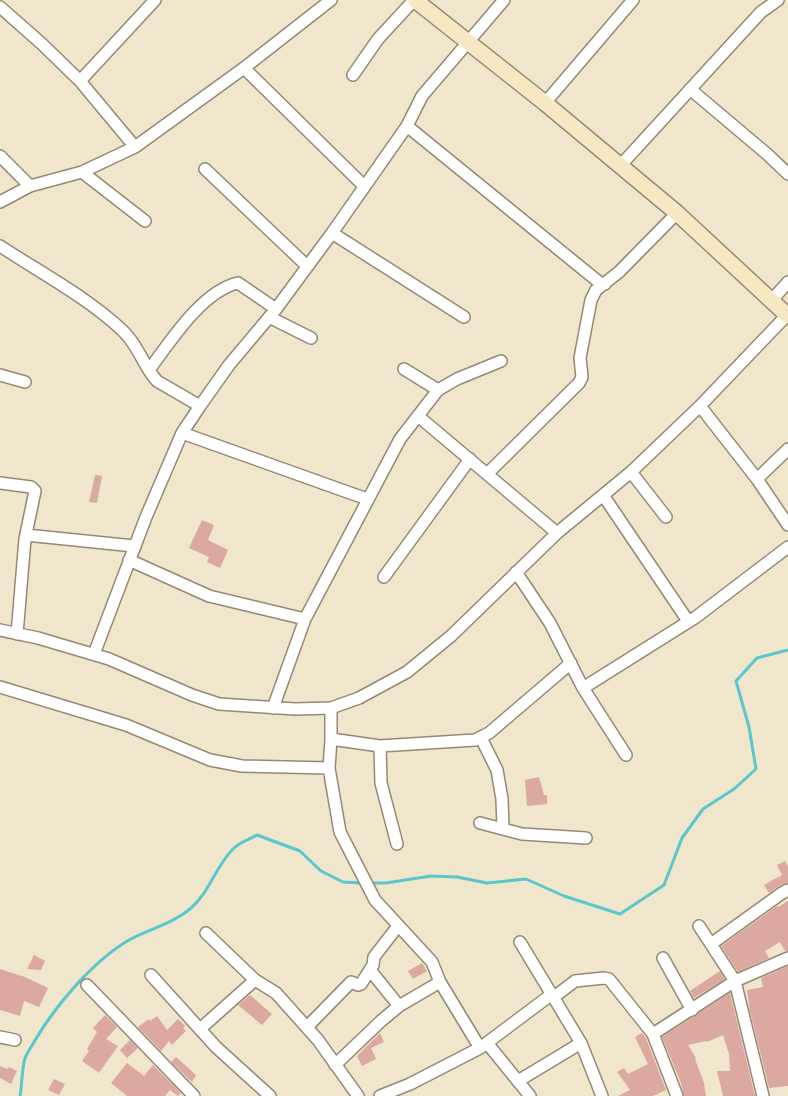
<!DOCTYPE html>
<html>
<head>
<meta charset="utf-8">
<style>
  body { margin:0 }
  canvas { display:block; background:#efe6cc }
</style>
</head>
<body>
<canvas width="788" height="1096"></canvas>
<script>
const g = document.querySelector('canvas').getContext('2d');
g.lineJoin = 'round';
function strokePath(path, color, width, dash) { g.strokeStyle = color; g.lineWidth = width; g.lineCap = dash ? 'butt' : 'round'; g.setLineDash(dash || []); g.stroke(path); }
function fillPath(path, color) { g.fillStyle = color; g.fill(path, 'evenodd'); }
strokePath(new Path2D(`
  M 371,883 L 386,883 L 431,876 L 457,877 L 487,883 L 526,879 L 564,896 L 620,914 L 664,885 L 682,838 L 703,809 L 734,789 L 756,769 L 749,727 L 736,681 L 757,658 L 788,650
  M 20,1096 C 22,1085 22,1068 25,1058 C 27,1053 31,1047 34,1042 C 55,1006 93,961 129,940 C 149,929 172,924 190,909 C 210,892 216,865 234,848 C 240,842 250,839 257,835 L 300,851 L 321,871 L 343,882 L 362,883`), '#5ac7cd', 3);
fillPath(new Path2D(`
  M 95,475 L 102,476 L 97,503 L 89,502 Z
  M 202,520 L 214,525 L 208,540 L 228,550 L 220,568 L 207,562 L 209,557 L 189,548 Z
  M 539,777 L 544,795 L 547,795 L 547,804 L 527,806 L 525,780 Z
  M 785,861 L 788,866 L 788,883 L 779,886 L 769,893 L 764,885 L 782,875 L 777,865 Z
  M 788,901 L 788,951 L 785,951 L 780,942 L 765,951 L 769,958 L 738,972 L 721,946 L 777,906 L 778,907 Z
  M 34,955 L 45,961 L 41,970 L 27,969 Z
  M 422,963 L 427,971 L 413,979 L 408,971 Z
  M 788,966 L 788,1086 L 769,1088 L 750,1011 L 747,990 L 763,987 L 761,978 Z
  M 0,969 L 25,977 L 48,988 L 39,1007 L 24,1001 L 20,1016 L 0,1010 Z
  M 720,971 L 725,979 L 694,998 L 690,991 Z
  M 730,993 L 755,1096 L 723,1096 L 717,1071 L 730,1071 L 729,1054 L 723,1035 L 707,1042 L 706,1041 L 688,1045 L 696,1058 L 695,1059 L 704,1083 L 706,1096 L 684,1096 L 681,1083 L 662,1037 Z
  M 250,995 L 272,1014 L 262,1025 L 238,1005 Z
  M 105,1015 L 117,1027 L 106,1039 L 118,1046 L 99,1073 L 82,1061 L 89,1051 L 87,1049 L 97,1032 L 93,1028 Z
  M 157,1016 L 167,1030 L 178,1019 L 185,1026 L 183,1028 L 186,1031 L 172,1045 L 169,1041 L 161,1051 L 138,1027 L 149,1019 L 150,1021 Z
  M 380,1033 L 384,1042 L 371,1048 L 376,1059 L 362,1066 L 357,1056 Z
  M 642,1033 L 646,1038 L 666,1090 L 653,1096 L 618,1096 L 630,1090 L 617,1072 L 624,1068 L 628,1074 L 648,1064 L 635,1037 Z
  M 130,1040 L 138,1048 L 127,1058 L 120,1050 Z
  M 176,1057 L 196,1075 L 192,1082 L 171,1062 Z
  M 127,1063 L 144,1076 L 153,1065 L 181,1093 L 178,1096 L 170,1090 L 165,1096 L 127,1096 L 111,1083 Z
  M 0,1066 L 8,1069 L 9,1067 L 17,1071 L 11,1084 L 0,1078 Z
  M 54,1079 L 65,1084 L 59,1095 L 48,1090 Z`), '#dca9a1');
const street = new Path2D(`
  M 0,7 L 42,44 L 80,81 L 135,147
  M 244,68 L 364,186
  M 353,75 L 378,39 L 414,0
  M 80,81 L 155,0
  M 690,89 L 767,154 L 788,174
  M 545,103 L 633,0
  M 407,126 L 600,283 L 605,284
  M 0,156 L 30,186
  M 620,166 L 761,12 L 778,0
  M 205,169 L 307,266
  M 82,172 L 145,221
  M 0,202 L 30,186 L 82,172 L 135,147 L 244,68 L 331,0
  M 332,233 L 464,317
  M 0,246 C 41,273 87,297 123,331 C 139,346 143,366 157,381 L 200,406
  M 772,300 L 788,282
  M 269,317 L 311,338
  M 404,369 L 438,390
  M 149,370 C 170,342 202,291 238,283 L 276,309
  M 0,375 L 25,382
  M 700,406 L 757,479 L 788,525
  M 418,416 L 557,533
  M 182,433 L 367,499
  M 631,472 L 666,517
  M 487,474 L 579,383 L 582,377 L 580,358 L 591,300 L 596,290 L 619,272 L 677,213
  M 757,479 L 788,449
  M 0,483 L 31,487 L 35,491 L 25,539 L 17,634
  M 603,495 L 688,621
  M 26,535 L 134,546
  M 129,560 L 209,596 L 305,619
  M 516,572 L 550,623 L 583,688 L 626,755
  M 384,577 L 470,459
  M 0,630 L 38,638 L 109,659 L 192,695 L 219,704 L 295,709 L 331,708 L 359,698 L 407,672 L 451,636 L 557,533 L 631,472 L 700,406 L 787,315
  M 94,654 L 146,517 L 182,433 L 200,406 L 229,365 L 276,309 L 332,233 L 407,126 L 422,96 L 504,0
  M 0,687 L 126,725 L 210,760 L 242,766 L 329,768
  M 583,688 L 696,617 L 788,547
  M 273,708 L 305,619 L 400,439 L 438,390 L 457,379 L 501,361
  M 331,708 L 331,739 L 329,768 L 340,832 L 375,900 L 432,962 L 440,982 L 480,1048
  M 481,738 L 497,770 L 502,799 L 503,828
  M 331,739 L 380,746 L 475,740 L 489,733 L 571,663
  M 380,746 L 381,783 L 397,844
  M 480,823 L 522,834 L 586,838
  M 699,926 L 735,981 L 763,1096
  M 206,933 L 255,980 L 276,993 L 318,1040 L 358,1096
  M 520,942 L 581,1043 L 602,1096
  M 711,944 L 782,893 L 788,890
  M 663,958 L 692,1010
  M 370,970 L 399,1006
  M 151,975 L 216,1047 L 270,1096
  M 87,985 L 194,1096
  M 554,997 L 575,981 L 604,978 L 609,979 L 653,1034 L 677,1096
  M 307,1027 L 351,982 L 358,985 L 361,984 L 373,965 L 374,957 L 398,926
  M 200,1029 L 255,980
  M 653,1034 L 735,981 L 788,958
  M 0,1037 L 15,1040
  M 487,1043 L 530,1096
  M 335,1065 L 381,1021 L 399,1006 L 440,982
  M 518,1081 L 581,1043
  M 380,1096 L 410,1084 L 480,1048 L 552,994`);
const secondary = new Path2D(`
  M 415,0 L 545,103 L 677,213 L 788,316`);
strokePath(street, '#958875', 14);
strokePath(secondary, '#958875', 18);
strokePath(street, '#fff', 11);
strokePath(secondary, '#f7e8c3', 15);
</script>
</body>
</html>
